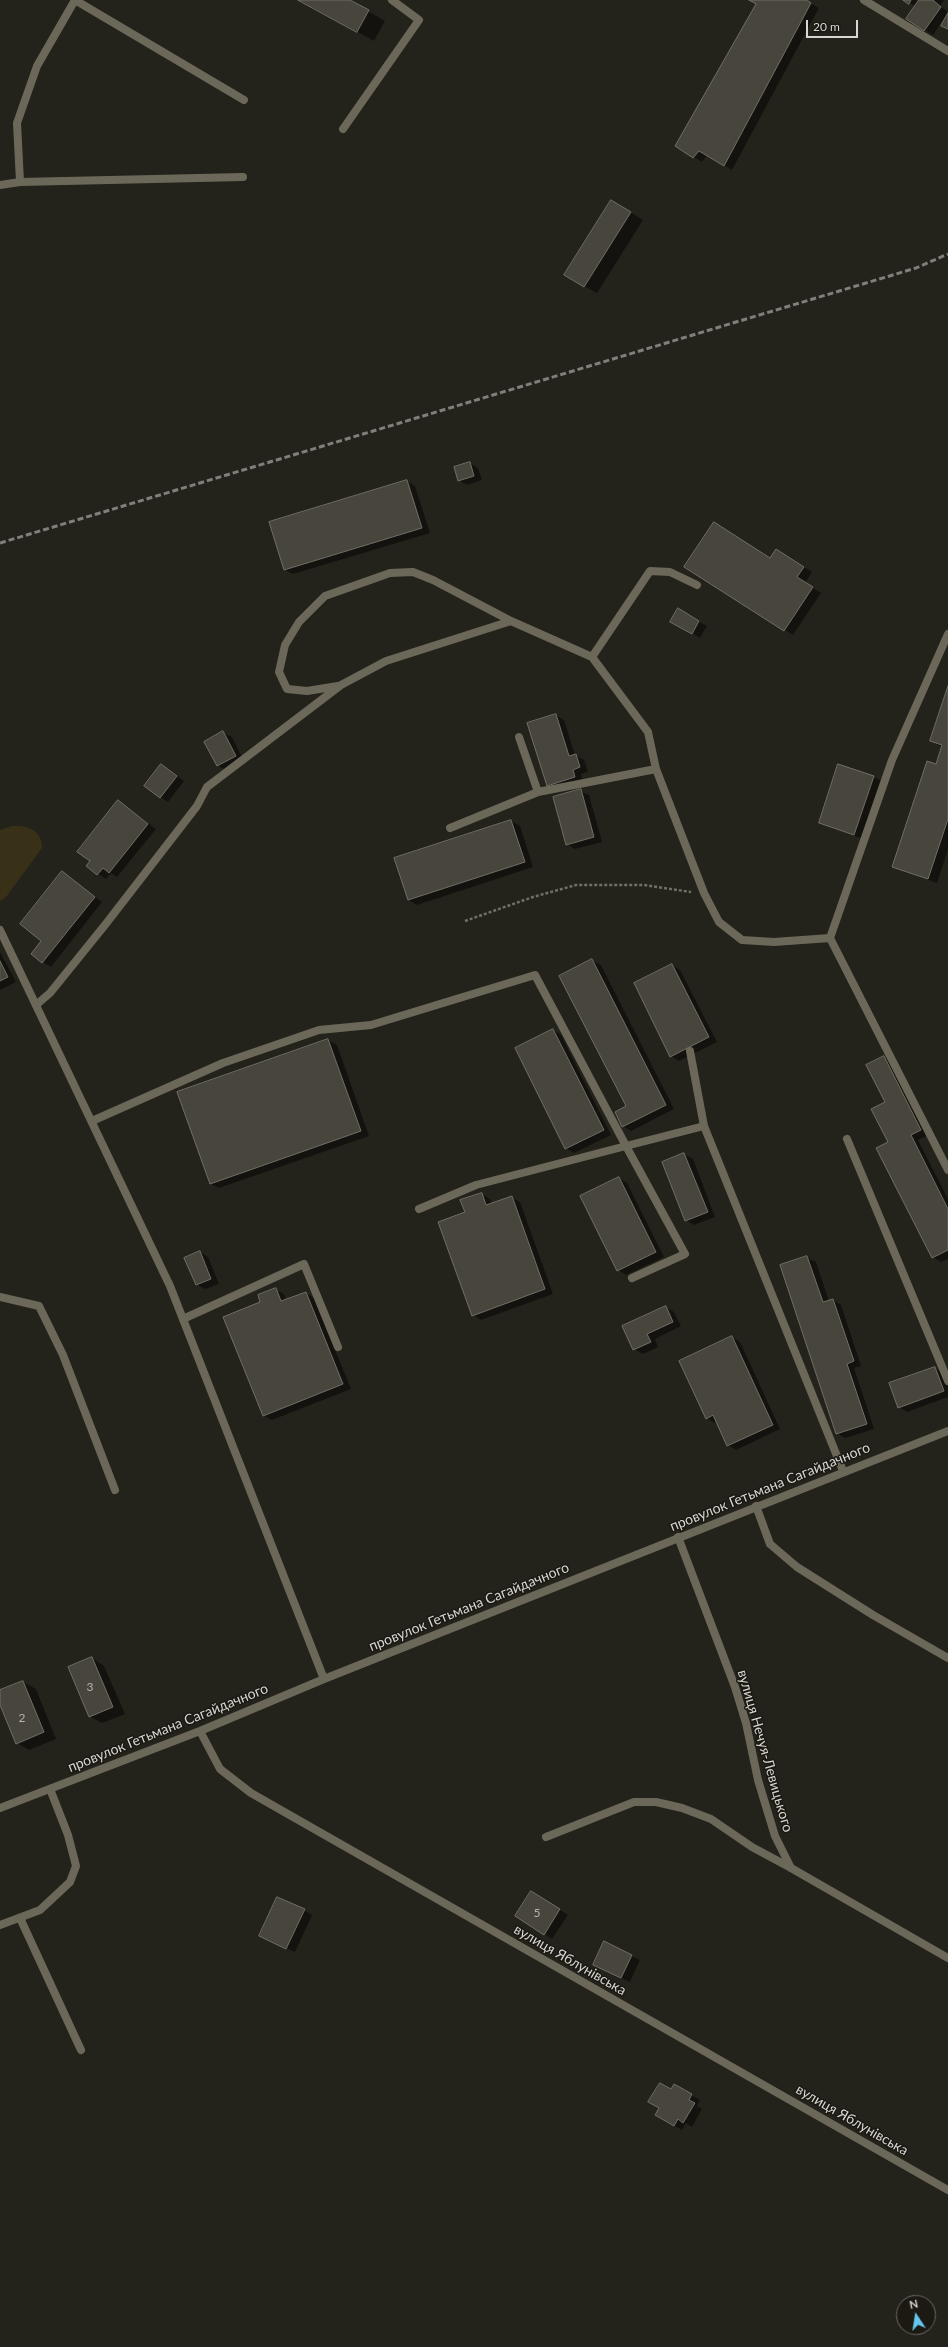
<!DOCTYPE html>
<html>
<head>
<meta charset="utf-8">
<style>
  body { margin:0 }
  #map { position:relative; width:948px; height:2347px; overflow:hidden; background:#24231b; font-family:Lato,sans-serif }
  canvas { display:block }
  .north { position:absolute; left:896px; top:2295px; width:40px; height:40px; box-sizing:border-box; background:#1b1912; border:1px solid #67655e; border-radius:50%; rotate:348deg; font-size:11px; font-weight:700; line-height:16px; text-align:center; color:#d8d6d1 }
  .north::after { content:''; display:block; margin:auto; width:14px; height:18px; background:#64c5ee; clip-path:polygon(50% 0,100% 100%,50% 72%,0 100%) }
  .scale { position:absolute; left:806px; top:20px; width:52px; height:18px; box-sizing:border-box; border:2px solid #d8d6d1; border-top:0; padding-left:5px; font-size:12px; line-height:14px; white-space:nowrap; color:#d8d6d1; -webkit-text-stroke:3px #1b1912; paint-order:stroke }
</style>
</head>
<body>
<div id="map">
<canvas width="948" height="2347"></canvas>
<div class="north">N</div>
<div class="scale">20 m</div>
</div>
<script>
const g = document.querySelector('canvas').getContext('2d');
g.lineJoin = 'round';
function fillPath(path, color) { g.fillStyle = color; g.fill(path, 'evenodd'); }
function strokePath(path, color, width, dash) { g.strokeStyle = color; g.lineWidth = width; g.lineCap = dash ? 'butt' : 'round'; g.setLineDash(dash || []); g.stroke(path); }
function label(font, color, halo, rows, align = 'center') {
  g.font = font + ' Lato,sans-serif'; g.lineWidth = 3; g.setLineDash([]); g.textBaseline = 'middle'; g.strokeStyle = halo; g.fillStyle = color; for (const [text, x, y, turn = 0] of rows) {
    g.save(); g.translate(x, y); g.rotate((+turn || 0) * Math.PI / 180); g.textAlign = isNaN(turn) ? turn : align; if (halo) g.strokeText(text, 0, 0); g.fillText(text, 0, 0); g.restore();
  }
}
fillPath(new Path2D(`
  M 12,826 C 28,825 42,830 42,848 L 6,897 L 0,901 L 0,830 Z`), '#383118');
fillPath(new Path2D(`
  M 299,0 L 348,0 L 385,21 L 374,41 Z
  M 751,0 L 805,0 L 819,8 L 732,170 L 707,155 L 702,162 L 676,146 L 757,4 Z
  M 905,0 L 944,0 L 940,6 L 948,12 L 948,28 L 946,16 L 933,35 L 925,30 L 908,19 L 916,7 Z
  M 624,208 L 643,220 L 597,293 L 584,286 Z
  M 470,463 L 478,468 L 482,480 L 467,485 L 459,480 Z
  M 407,481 L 415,486 L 430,533 L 293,574 L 285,570 Z
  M 784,555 L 812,572 L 805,583 L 821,593 L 793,635 L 686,567 L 770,559 Z
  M 678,610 L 707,626 L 700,638 L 672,621 Z
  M 948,689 L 948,849 L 937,883 L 894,867 L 942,747 L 931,741 Z
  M 556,715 L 564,720 L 575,755 L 584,760 L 588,772 L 581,774 L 583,781 L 556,790 L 548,785 Z
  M 223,733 L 232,737 L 244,761 L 226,770 L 218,766 Z
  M 162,765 L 184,781 L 168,802 L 160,797 Z
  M 873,777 L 882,781 L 863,839 L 820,823 Z
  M 580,791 L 589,795 L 602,842 L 575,849 L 567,844 Z
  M 118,802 L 156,829 L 117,877 L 111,873 L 106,879 L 87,866 Z
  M 511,821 L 520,826 L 533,867 L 417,905 L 409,900 L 395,858 Z
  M 62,872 L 102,902 L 51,967 L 43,962 Z
  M 0,952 L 16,982 L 0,990 Z
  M 592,961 L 601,965 L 674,1109 L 631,1131 L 623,1126 L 627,1107 Z
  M 672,965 L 680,970 L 717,1042 L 679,1061 L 671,1056 Z
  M 553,1030 L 561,1035 L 611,1135 L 574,1153 L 566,1148 Z
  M 328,1040 L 337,1045 L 369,1136 L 219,1188 L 211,1184 L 179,1093 Z
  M 884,1057 L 892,1062 L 929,1135 L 918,1140 L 948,1199 L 948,1259 L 941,1262 L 933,1257 L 889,1143 Z
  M 684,1154 L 693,1159 L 715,1217 L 694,1225 L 686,1220 Z
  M 619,1178 L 627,1183 L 664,1257 L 626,1275 L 618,1270 Z
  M 482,1194 L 490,1199 L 492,1204 L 511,1197 L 520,1202 L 553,1294 L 481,1320 L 473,1315 L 466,1213 Z
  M 200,1252 L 208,1257 L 219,1284 L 205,1289 L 196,1284 Z
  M 807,1258 L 816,1262 L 829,1301 L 833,1300 L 841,1305 L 861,1366 L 854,1368 L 874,1429 L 845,1438 L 837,1433 Z
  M 276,1290 L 284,1294 L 286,1300 L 306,1293 L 314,1298 L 351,1389 L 272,1420 L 263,1415 L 262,1303 Z
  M 666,1307 L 674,1312 L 681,1326 L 655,1339 L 658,1347 L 643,1354 L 634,1349 Z
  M 732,1337 L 740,1342 L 780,1429 L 736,1450 L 728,1445 L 717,1422 L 715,1423 L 706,1418 Z
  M 935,1368 L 943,1372 L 948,1386 L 948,1397 L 907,1412 L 899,1407 Z
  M 92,1658 L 104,1666 L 125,1714 L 102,1723 L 89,1716 Z
  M 23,1682 L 36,1689 L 56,1739 L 29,1750 L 17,1743 L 0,1702 L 0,1691 Z
  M 540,1897 L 568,1915 L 552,1939 L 544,1934 Z
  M 304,1910 L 312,1915 L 295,1952 L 269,1940 Z
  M 632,1956 L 640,1960 L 630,1982 L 594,1965 Z
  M 674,2085 L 700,2100 L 697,2106 L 702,2109 L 692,2127 L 686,2123 L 682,2130 L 656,2115 Z`), '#0007');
const building = new Path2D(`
  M 298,0 L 350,0 L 369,10 L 357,32 Z
  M 749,0 L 807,0 L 811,3 L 724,166 L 699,151 L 693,158 L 675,146 L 756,4 Z
  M 903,0 L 911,0 L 909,4 Z
  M 919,0 L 933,0 L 941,7 L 924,31 L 906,19 Z
  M 948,13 L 948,29 L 941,26 Z
  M 611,200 L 631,212 L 584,287 L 564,275 Z
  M 470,462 L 474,476 L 458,481 L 454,467 Z
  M 407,480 L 422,528 L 284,570 L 269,522 Z
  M 714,522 L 770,558 L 776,549 L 804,567 L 797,577 L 813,587 L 784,631 L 684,567 Z
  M 678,608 L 699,621 L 692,634 L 670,622 Z
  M 948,686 L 948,819 L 928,879 L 892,867 L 927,761 L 936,764 L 942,745 L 930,741 Z
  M 556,714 L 569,756 L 576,754 L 580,767 L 573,770 L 575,777 L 547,786 L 527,723 Z
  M 223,731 L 236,756 L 217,766 L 204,742 Z
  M 161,764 L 177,776 L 160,798 L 144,786 Z
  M 838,764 L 874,776 L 854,835 L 819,823 Z
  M 581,789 L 594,837 L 566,845 L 553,797 Z
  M 118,800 L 148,824 L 109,873 L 103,868 L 97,875 L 86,866 L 90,861 L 77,852 Z
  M 511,820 L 525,862 L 408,900 L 394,858 Z
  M 62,871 L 95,897 L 42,963 L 31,954 L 41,941 L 20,924 Z
  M 592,959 L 666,1105 L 622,1127 L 615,1112 L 626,1106 L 559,976 Z
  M 0,961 L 8,977 L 0,981 Z
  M 672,964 L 709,1037 L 670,1057 L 634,983 Z
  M 553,1029 L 604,1130 L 565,1149 L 515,1048 Z
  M 328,1039 L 361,1131 L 210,1184 L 177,1092 Z
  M 884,1056 L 921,1130 L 911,1135 L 948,1209 L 948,1250 L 932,1258 L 876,1148 L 888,1142 L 871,1109 L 885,1102 L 866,1065 Z
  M 684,1153 L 708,1212 L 685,1221 L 662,1162 Z
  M 619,1177 L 656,1252 L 617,1271 L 580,1196 Z
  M 482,1193 L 486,1205 L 512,1196 L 545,1289 L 472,1316 L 438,1222 L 465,1212 L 460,1200 Z
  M 200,1251 L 211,1279 L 196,1285 L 184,1258 Z
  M 807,1256 L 823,1302 L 833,1299 L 854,1361 L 847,1364 L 867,1424 L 836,1434 L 780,1265 Z
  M 276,1288 L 281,1301 L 306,1292 L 343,1384 L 263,1416 L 223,1317 L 260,1302 L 258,1295 Z
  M 666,1306 L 673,1322 L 647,1334 L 651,1342 L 633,1350 L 622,1326 Z
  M 732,1336 L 773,1425 L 727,1446 L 713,1415 L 706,1419 L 679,1361 Z
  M 935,1367 L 944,1391 L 898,1408 L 889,1383 Z
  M 92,1657 L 113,1707 L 89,1717 L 68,1667 Z
  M 23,1681 L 44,1732 L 16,1744 L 0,1705 L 0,1690 Z
  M 531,1891 L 560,1909 L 544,1935 L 515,1916 Z
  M 277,1897 L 305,1909 L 286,1949 L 259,1936 Z
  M 604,1941 L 632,1955 L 621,1978 L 593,1965 Z
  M 660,2083 L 671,2089 L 674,2084 L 692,2094 L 689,2100 L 695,2103 L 683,2123 L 678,2119 L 674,2126 L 655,2115 L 659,2108 L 648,2102 Z`);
fillPath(building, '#47453c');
strokePath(building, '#706e65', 1);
strokePath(new Path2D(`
  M 465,921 L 533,897 L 576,885 L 644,885 L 691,892`), '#6f6e67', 2.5, [3, 2]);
strokePath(new Path2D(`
  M 343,129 L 419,20 L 392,0
  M 20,182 L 17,123 L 37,66 L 75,0 L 244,100
  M 0,185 L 20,182 L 243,177
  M 948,634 L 892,760 L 830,938 L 948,1170
  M 592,657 L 650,571 L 670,572 L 697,585
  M 338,686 L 307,691 L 287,689 L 279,672 L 285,645 L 299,622 L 325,596 L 390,573 L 413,572 L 433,580 L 511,621
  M 519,737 L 538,792
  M 450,828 L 538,792 L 656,769
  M 36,1005 L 50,993 L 105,925 L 197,806 L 207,787 L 341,685 L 386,661 L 511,621 L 592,657 L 648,732 L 656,769 L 704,893 L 719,922 L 742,940 L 774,942 L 830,938
  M 690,1051 L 704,1126 L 843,1471
  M 92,1121 L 223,1063 L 319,1030 L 371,1025 L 535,975 L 626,1146 L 704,1126
  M 847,1139 L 948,1381
  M 419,1209 L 476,1185 L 626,1146 L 685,1254 L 632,1278
  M 0,1297 L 39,1306 L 63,1355 L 115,1490
  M 183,1319 L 304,1264 L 338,1347
  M 546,1837 L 634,1802 L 656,1802 L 682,1808 L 711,1819 L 752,1847 L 791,1868
  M 20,1918 L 81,2050
  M 0,1925 L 40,1910 L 70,1882 L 76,1866 L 68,1835 L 50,1789`), '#6c6859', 8);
strokePath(new Path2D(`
  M 864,0 L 948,51
  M 0,930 L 170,1286 L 324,1679
  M 756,1506 L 770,1544 L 797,1567 L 873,1615 L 948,1658
  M 678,1537 L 735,1687 L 746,1723 L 758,1780 L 775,1836 L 791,1868 L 948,1958
  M 200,1731 L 220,1769 L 251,1793 L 948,2190
  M 0,1808 L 200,1731 L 324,1679 L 948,1431`), '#6c6859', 8);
strokePath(new Path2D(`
  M 0,543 L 916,268 L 948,254`), '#817f79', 3, [6, 3]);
label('12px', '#b4b2ac', null, [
  ["3",90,1687],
  ["2",22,1718],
  ["5",537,1913]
]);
label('14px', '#d8d6d1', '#1b1912', [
  ["провулок Гетьмана Сагайдачного",770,1487,-22],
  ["провулок Гетьмана Сагайдачного",469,1607,-22],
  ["провулок Гетьмана Сагайдачного",168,1728,-22],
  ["вулиця Нечуя-Левицького",765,1751,74],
  ["вулиця Яблунівська",570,1960,30],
  ["вулиця Яблунівська",852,2120,30]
]);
</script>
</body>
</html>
